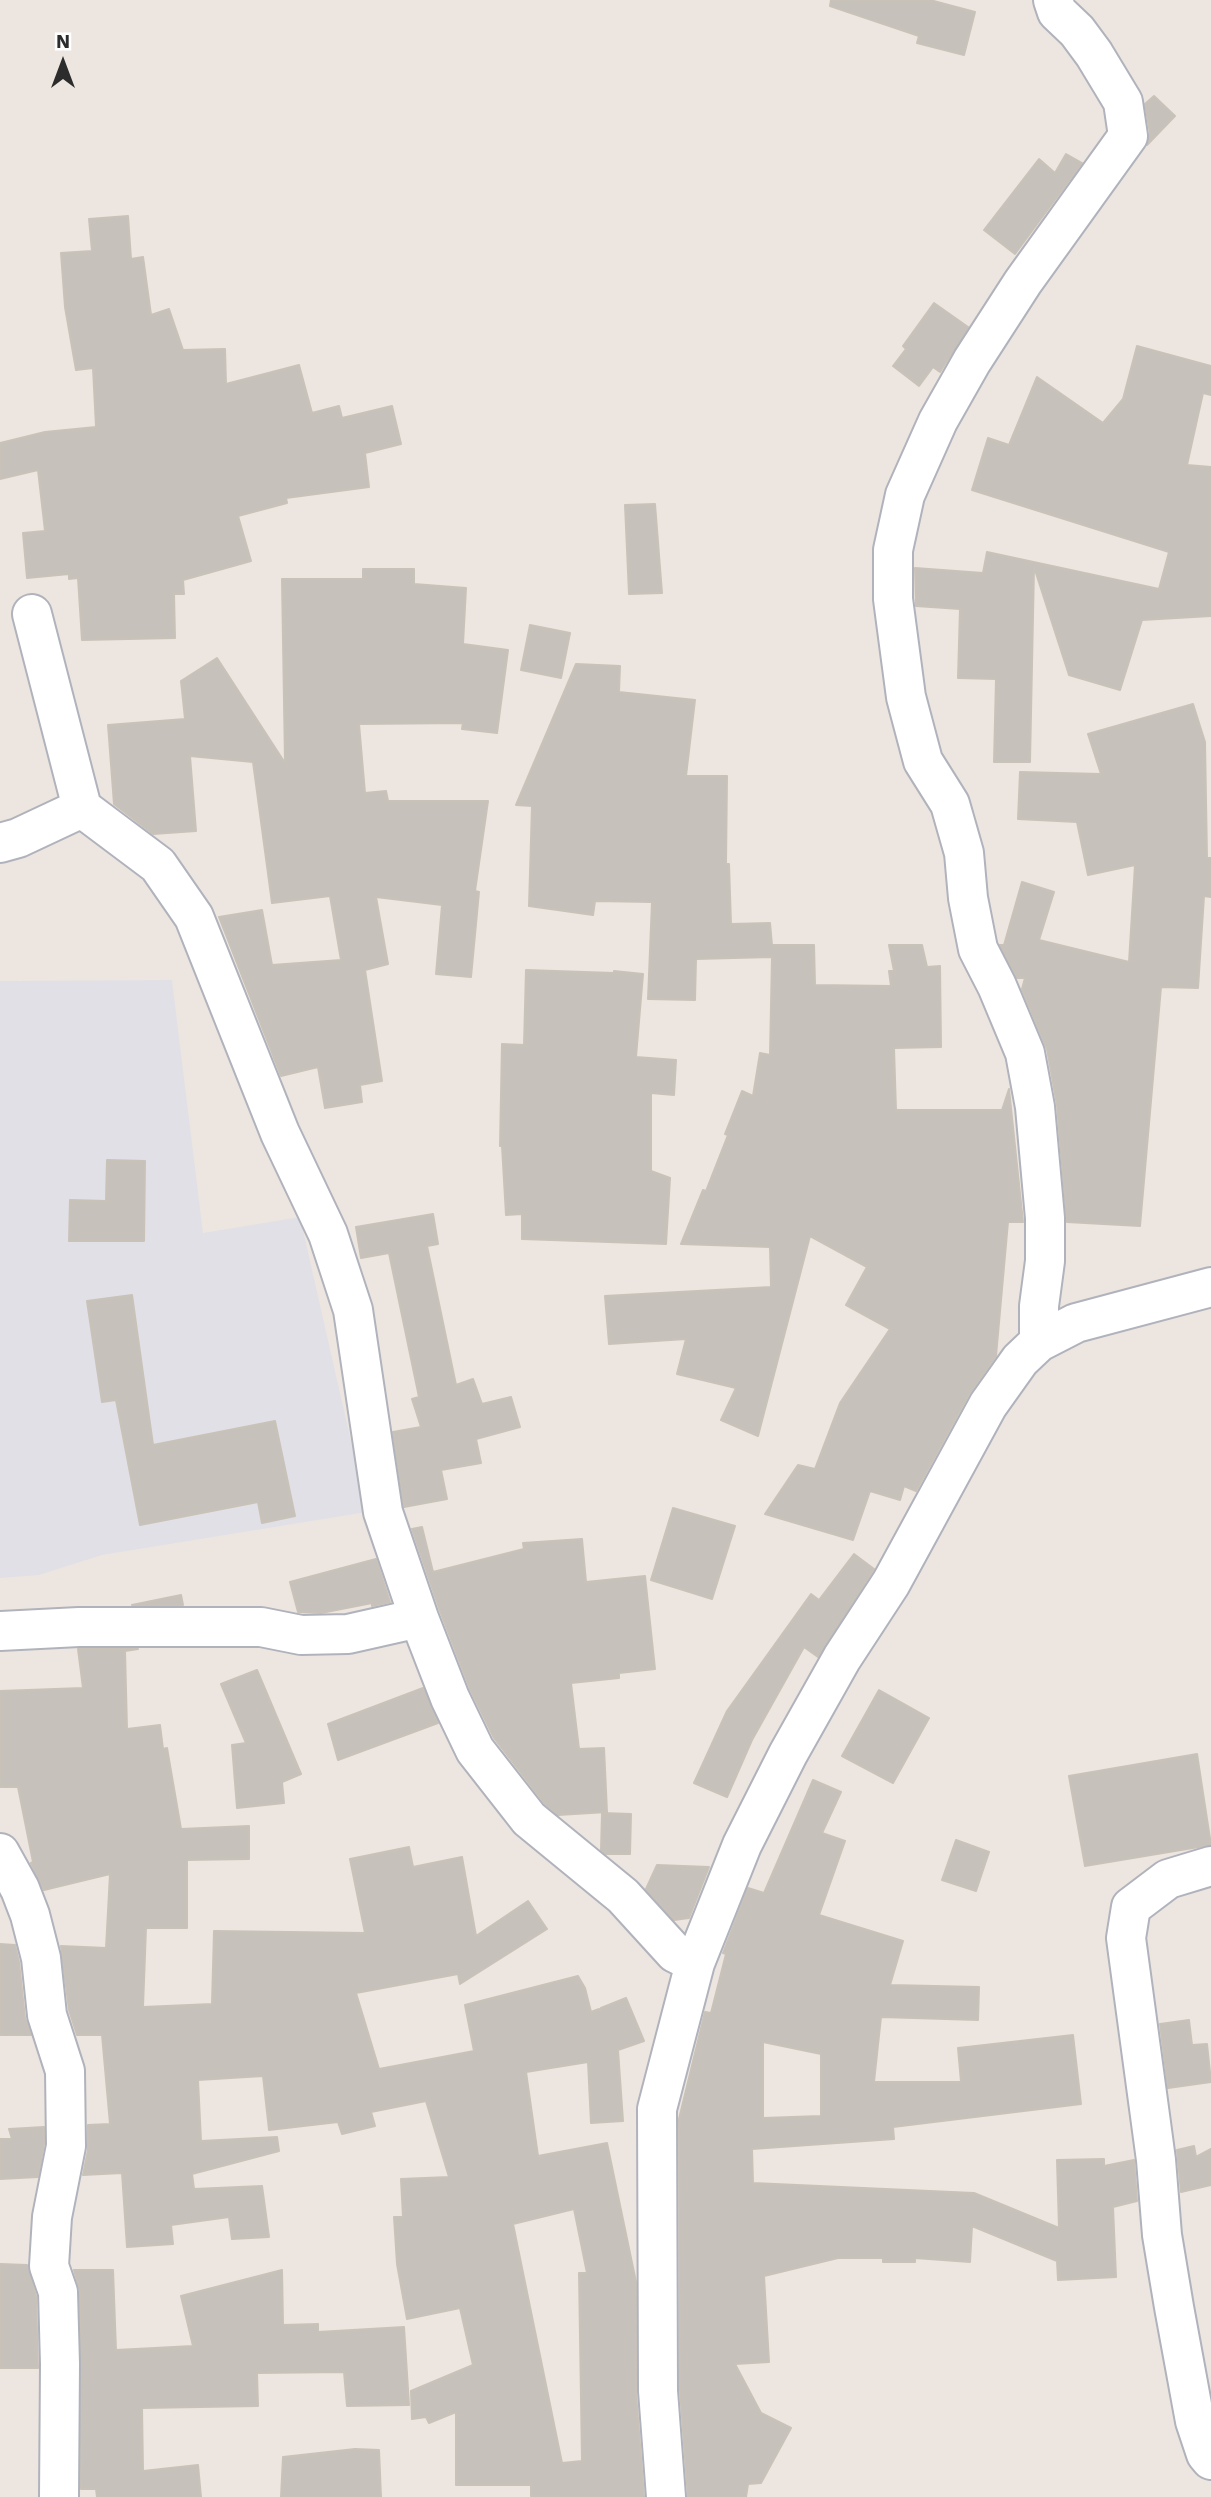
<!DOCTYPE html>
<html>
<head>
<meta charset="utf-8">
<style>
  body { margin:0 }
  #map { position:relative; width:1211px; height:2497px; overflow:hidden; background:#ede6e0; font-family:"Work Sans",sans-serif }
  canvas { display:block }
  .north { position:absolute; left:28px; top:28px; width:70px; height:70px; -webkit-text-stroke:5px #fff; paint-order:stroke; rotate:0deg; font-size:19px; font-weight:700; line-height:28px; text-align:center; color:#2c2c2c }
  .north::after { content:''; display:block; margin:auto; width:24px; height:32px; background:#2c2c2c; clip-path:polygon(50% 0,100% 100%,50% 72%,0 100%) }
</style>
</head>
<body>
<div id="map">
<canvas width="1211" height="2497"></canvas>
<div class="north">N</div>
</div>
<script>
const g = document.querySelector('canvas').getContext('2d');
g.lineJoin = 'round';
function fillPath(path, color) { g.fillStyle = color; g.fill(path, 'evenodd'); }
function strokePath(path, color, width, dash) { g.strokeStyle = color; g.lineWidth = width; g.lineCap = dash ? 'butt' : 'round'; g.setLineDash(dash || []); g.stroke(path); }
fillPath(new Path2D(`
  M 172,980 L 203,1233 L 300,1217 L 367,1512 L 102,1555 L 39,1575 L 0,1578 L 0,981 Z`), '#e1e0e6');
const building = new Path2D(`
  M 831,0 L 930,0 L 975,12 L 964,55 L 917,43 L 919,36 L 830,6 Z
  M 1154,96 L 1175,116 L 1147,145 L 1150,133 L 1145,104 Z
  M 1066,154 L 1082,163 L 1015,254 L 984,230 L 1039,159 L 1055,173 Z
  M 128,216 L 131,259 L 143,257 L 151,315 L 169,309 L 183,350 L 225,349 L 226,384 L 299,365 L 312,413 L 339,406 L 342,418 L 392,406 L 401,444 L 365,453 L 369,487 L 286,498 L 287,503 L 238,516 L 251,561 L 183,580 L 184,594 L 174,594 L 175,638 L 82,640 L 78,578 L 69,579 L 69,574 L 27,578 L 23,533 L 45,531 L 38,470 L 0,479 L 0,443 L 45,432 L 96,427 L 93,368 L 76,370 L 65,307 L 61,253 L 92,251 L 89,219 Z
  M 934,303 L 968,327 L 940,372 L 933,367 L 919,386 L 893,366 L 906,349 L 903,346 Z
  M 1137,346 L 1211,366 L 1211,395 L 1203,393 L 1187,465 L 1211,467 L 1211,616 L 1142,620 L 1120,690 L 1069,675 L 1034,567 L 1030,762 L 994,762 L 996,679 L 958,678 L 960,609 L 916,606 L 915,568 L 983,573 L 987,552 L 1159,589 L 1169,552 L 972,490 L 988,438 L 1009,445 L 1037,377 L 1103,423 L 1123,399 Z
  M 655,504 L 662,593 L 629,594 L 625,505 Z
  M 363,569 L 414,569 L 414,584 L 466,588 L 463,644 L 508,650 L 497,733 L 462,729 L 463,723 L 359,724 L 365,793 L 386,791 L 388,801 L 488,801 L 475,891 L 479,892 L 471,977 L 436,974 L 442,905 L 376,897 L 388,964 L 365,970 L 382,1081 L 360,1085 L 362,1102 L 325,1108 L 318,1067 L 281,1076 L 219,917 L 262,910 L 272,965 L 341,960 L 330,896 L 272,903 L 253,762 L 190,756 L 196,831 L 153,834 L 114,804 L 108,725 L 185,719 L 181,681 L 217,658 L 285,763 L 282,579 L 363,579 Z
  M 530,625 L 570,633 L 561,678 L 521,670 Z
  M 576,664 L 620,666 L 619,692 L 695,700 L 686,776 L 727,776 L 726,864 L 729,864 L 731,924 L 770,923 L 772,945 L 814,945 L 815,985 L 891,986 L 889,971 L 894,971 L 889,945 L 922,945 L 927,967 L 940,966 L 941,1047 L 894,1048 L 896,1110 L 1002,1110 L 1009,1089 L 1023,1222 L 1008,1222 L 996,1356 L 969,1394 L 916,1491 L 904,1486 L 900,1500 L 870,1491 L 853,1540 L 765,1514 L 798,1465 L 815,1469 L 840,1403 L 890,1329 L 846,1305 L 867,1267 L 810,1236 L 758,1436 L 721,1420 L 736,1388 L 677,1374 L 686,1339 L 609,1344 L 605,1296 L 771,1287 L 770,1247 L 681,1244 L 703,1190 L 706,1191 L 728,1135 L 725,1134 L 742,1091 L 753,1096 L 760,1053 L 770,1055 L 772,957 L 696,959 L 695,1000 L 648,999 L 652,902 L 595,901 L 593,915 L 529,906 L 532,806 L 516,805 Z
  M 1193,704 L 1205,742 L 1207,858 L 1211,858 L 1211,897 L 1204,896 L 1198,988 L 1161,987 L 1140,1226 L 1067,1222 L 1057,1105 L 1047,1049 L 1022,989 L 1025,978 L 1017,978 L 1000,945 L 1004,945 L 1022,882 L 1054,892 L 1039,940 L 1129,962 L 1135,865 L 1088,875 L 1077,822 L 1018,819 L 1020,772 L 1101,774 L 1088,734 Z
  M 526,970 L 614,973 L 614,971 L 643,974 L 636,1057 L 676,1060 L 674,1095 L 651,1093 L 651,1171 L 670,1178 L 666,1244 L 522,1239 L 522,1214 L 506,1215 L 502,1146 L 500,1146 L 502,1044 L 524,1045 Z
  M 107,1160 L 145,1161 L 144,1241 L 69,1241 L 70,1200 L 106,1201 Z
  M 433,1214 L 438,1244 L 427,1246 L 456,1385 L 473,1379 L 482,1404 L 511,1397 L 520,1427 L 476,1439 L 481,1463 L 441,1470 L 447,1499 L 404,1507 L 393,1432 L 421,1427 L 412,1399 L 419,1397 L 389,1253 L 361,1258 L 356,1227 Z
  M 132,1295 L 153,1445 L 275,1421 L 295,1516 L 262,1523 L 258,1502 L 140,1525 L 116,1400 L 102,1402 L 87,1301 Z
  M 673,1508 L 735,1526 L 712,1599 L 651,1580 Z
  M 422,1527 L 433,1572 L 524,1549 L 523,1543 L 582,1539 L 586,1582 L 645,1576 L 655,1669 L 619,1673 L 619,1678 L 571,1683 L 579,1749 L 604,1748 L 607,1812 L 558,1815 L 545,1804 L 494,1738 L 470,1689 L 440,1611 L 412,1529 Z
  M 854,1554 L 874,1569 L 818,1657 L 804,1647 L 752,1740 L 727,1797 L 694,1783 L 727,1711 L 811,1594 L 819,1600 Z
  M 376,1559 L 390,1602 L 372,1606 L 372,1603 L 321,1613 L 298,1612 L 290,1582 Z
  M 181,1595 L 183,1605 L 132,1605 Z
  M 78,1649 L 138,1649 L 125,1651 L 127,1729 L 160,1725 L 163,1749 L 167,1748 L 181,1829 L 249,1826 L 249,1859 L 187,1860 L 187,1928 L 146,1928 L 143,2007 L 212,2004 L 214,1931 L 365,1933 L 350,1859 L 409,1847 L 413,1867 L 462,1857 L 476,1936 L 528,1901 L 547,1929 L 460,1984 L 458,1974 L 356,1993 L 379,2069 L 474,2051 L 465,2005 L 578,1976 L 585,1988 L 591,2012 L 599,2009 L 601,2011 L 601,2008 L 626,1998 L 644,2041 L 618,2050 L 623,2121 L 591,2123 L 588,2062 L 526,2072 L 538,2156 L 607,2143 L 636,2282 L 636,2393 L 644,2497 L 531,2496 L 531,2485 L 456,2485 L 456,2412 L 429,2423 L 426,2417 L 412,2419 L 411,2391 L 473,2365 L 460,2308 L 407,2319 L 397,2264 L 394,2217 L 403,2217 L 401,2179 L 449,2177 L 426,2101 L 371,2112 L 375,2126 L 342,2134 L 338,2122 L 269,2130 L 263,2076 L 198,2080 L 201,2141 L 277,2137 L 279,2151 L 192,2174 L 194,2189 L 262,2186 L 269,2237 L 232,2239 L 229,2217 L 171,2225 L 173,2244 L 127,2247 L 122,2173 L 83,2175 L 88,2150 L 88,2125 L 110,2124 L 102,2035 L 77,2035 L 69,2010 L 61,1946 L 106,1948 L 110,1874 L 44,1890 L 31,1863 L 33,1862 L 18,1787 L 0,1787 L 0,1691 L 83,1688 ZM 574,2209 L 587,2273 L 579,2273 L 582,2461 L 562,2463 L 513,2224 Z
  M 257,1670 L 301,1774 L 282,1782 L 284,1803 L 237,1808 L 232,1745 L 246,1743 L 221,1684 Z
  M 423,1688 L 438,1723 L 338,1760 L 328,1724 Z
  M 879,1690 L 929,1718 L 893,1783 L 842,1756 Z
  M 1197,1754 L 1211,1845 L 1085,1866 L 1069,1776 Z
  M 813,1780 L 841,1792 L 822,1833 L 845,1841 L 819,1915 L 903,1941 L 890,1985 L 979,1987 L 978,2020 L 881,2017 L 874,2082 L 961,2082 L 958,2048 L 1073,2035 L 1081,2104 L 893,2127 L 894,2139 L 752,2149 L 753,2183 L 974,2193 L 1059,2228 L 1057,2160 L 1104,2159 L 1104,2166 L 1134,2160 L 1137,2201 L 1113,2207 L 1116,2277 L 1058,2280 L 1057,2261 L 972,2226 L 970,2262 L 915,2258 L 915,2262 L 883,2262 L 883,2258 L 838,2258 L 764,2276 L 769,2362 L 735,2364 L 761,2413 L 791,2428 L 761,2483 L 748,2484 L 746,2497 L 688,2497 L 680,2390 L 679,2119 L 705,2012 L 711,2013 L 726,1954 L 723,1953 L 748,1888 L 764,1893 ZM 763,2042 L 821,2054 L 821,2116 L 763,2118 Z
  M 602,1813 L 631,1814 L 630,1854 L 606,1854 L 601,1850 Z
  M 956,1840 L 989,1852 L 976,1891 L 942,1880 Z
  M 657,1865 L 709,1867 L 689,1918 L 674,1920 L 646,1889 Z
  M 0,1944 L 15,1945 L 19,1962 L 25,2018 L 31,2035 L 0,2035 Z
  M 1189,2020 L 1192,2045 L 1207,2044 L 1211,2082 L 1168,2088 L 1160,2024 Z
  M 44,2127 L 44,2144 L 38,2177 L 0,2179 L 0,2139 L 12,2139 L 9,2129 Z
  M 1194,2146 L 1196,2157 L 1211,2149 L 1211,2185 L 1181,2192 L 1177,2150 Z
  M 0,2264 L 27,2265 L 36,2296 L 38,2368 L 0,2368 Z
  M 74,2270 L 113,2270 L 116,2350 L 193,2346 L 181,2296 L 282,2270 L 283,2325 L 318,2324 L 318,2332 L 404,2327 L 409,2405 L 347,2406 L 344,2372 L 257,2373 L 258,2406 L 142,2408 L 143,2471 L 198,2465 L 201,2497 L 97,2497 L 96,2489 L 81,2489 L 80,2291 Z
  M 355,2449 L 379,2450 L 381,2497 L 281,2497 L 283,2457 Z`);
fillPath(building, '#c6c1bb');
strokePath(building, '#c9c2b9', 2);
const minor = new Path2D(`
  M 32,614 L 82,808 L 158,865 L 194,917 L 280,1133 L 328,1234 L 353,1310 L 383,1512 L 419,1618 L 450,1698 L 475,1750 L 529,1819 L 623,1896 L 675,1953 L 695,1963
  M 0,843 L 18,838 L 82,808
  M 1039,1342 L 1039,1306 L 1045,1261 L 1045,1218 L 1035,1107 L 1025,1053 L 997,986 L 978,949 L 968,898 L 964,853 L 950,804 L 923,761 L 906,697 L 893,599 L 893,550 L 905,495 L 938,421 L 972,361 L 1023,282 L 1128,136 L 1123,102 L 1094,54 L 1077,31 L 1057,12 L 1053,0
  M 0,1631 L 79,1627 L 261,1627 L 301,1635 L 348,1634 L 419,1618
  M 0,1853 L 20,1889 L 30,1915 L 41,1958 L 47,2015 L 65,2071 L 66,2146 L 52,2217 L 49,2266 L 58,2292 L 60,2364 L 59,2497
  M 1211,1866 L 1168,1879 L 1131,1907 L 1126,1938 L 1156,2160 L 1162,2235 L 1174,2307 L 1195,2421 L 1206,2454 L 1211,2460
  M 666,2497 L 658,2391 L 657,2109 L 695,1963 L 742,1845 L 788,1754 L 842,1658 L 891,1583 L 988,1405 L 1020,1360 L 1039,1342 L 1076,1323 L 1211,1287`);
strokePath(minor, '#b0b3bc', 42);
strokePath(minor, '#fff', 38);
</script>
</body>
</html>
